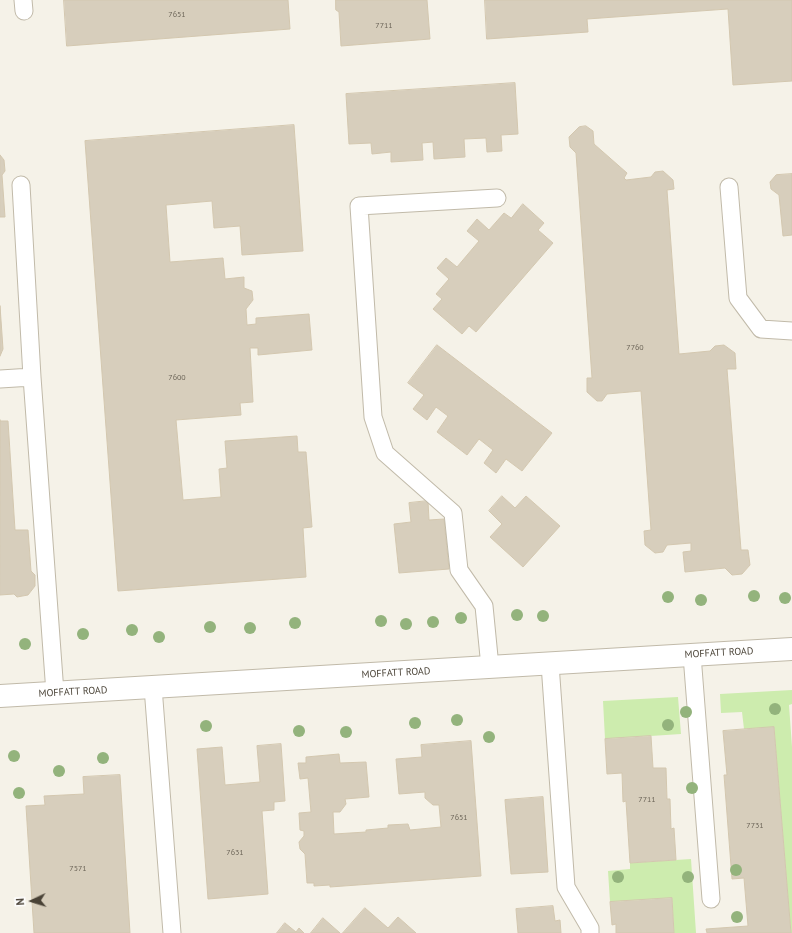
<!DOCTYPE html>
<html>
<head>
<meta charset="utf-8">
<style>
  body { margin:0 }
  #map { position:relative; width:792px; height:933px; overflow:hidden; background:#f5f2e8; font-family:"PT Sans",sans-serif }
  canvas { display:block }
  .north { position:absolute; left:12px; top:881px; width:40px; height:40px; -webkit-text-stroke:3px #fff; paint-order:stroke; rotate:266deg; font-size:11px; font-weight:700; line-height:16px; text-align:center; color:#494236 }
  .north::after { content:''; display:block; margin:auto; width:14px; height:18px; background:#494236; clip-path:polygon(50% 0,100% 100%,50% 72%,0 100%) }
</style>
</head>
<body>
<div id="map">
<canvas width="792" height="933"></canvas>
<div class="north">N</div>
</div>
<script>
const g = document.querySelector('canvas').getContext('2d');
g.lineJoin = 'round';
function fillPath(path, color) { g.fillStyle = color; g.fill(path, 'evenodd'); }
function strokePath(path, color, width, dash) { g.strokeStyle = color; g.lineWidth = width; g.lineCap = dash ? 'butt' : 'round'; g.setLineDash(dash || []); g.stroke(path); }
function label(font, color, halo, rows, align = 'center') {
  g.font = font + ' "PT Sans",sans-serif'; g.lineWidth = 4; g.setLineDash([]); g.textBaseline = 'middle'; g.strokeStyle = halo; g.fillStyle = color; for (const [text, x, y, turn = 0] of rows) {
    g.save(); g.translate(x, y); g.rotate((+turn || 0) * Math.PI / 180); g.textAlign = isNaN(turn) ? turn : align; if (halo) g.strokeText(text, 0, 0); g.fillText(text, 0, 0); g.restore();
  }
}
fillPath(new Path2D(`
  M 792,690 L 792,704 L 789,705 L 792,747 L 792,933 L 791,933 L 774,728 L 744,729 L 742,712 L 721,713 L 720,694 Z
  M 678,697 L 681,734 L 605,739 L 603,701 Z
  M 691,859 L 696,933 L 674,933 L 672,898 L 610,902 L 608,871 L 630,869 L 630,863 Z`), '#cdecae');
const building = new Path2D(`
  M 64,0 L 288,0 L 290,29 L 67,46 Z
  M 336,0 L 427,0 L 430,39 L 341,46 L 339,12 L 336,10 Z
  M 485,0 L 792,0 L 792,81 L 733,85 L 728,9 L 587,19 L 588,32 L 487,39 Z
  M 515,83 L 518,134 L 501,135 L 502,151 L 487,152 L 486,138 L 464,139 L 465,157 L 434,159 L 433,142 L 422,143 L 423,160 L 391,162 L 391,152 L 372,154 L 371,143 L 349,144 L 346,94 Z
  M 294,125 L 303,251 L 242,255 L 240,226 L 214,228 L 212,201 L 166,205 L 170,262 L 223,258 L 225,279 L 244,277 L 244,288 L 252,291 L 253,300 L 246,309 L 247,325 L 256,324 L 256,318 L 309,314 L 312,350 L 258,355 L 258,348 L 250,348 L 253,402 L 240,403 L 241,415 L 176,420 L 183,500 L 221,497 L 219,469 L 227,468 L 225,441 L 297,436 L 298,452 L 306,452 L 312,527 L 303,528 L 306,577 L 118,591 L 85,141 Z
  M 586,126 L 593,131 L 594,144 L 627,173 L 624,178 L 626,180 L 651,177 L 655,172 L 663,171 L 673,180 L 674,189 L 667,190 L 679,354 L 710,351 L 715,346 L 724,345 L 735,353 L 736,369 L 727,369 L 741,550 L 748,550 L 750,565 L 742,574 L 732,575 L 725,568 L 685,572 L 683,552 L 691,551 L 691,543 L 667,545 L 663,552 L 655,553 L 645,545 L 644,531 L 651,530 L 641,391 L 607,394 L 602,401 L 597,401 L 587,392 L 587,378 L 592,378 L 576,153 L 570,147 L 569,137 L 579,127 Z
  M 0,155 L 4,160 L 5,171 L 2,175 L 5,217 L 0,217 Z
  M 792,174 L 792,235 L 783,236 L 779,195 L 771,189 L 770,182 L 776,175 Z
  M 523,204 L 544,223 L 538,230 L 553,243 L 476,332 L 469,326 L 462,334 L 433,309 L 442,299 L 436,294 L 449,279 L 437,268 L 446,258 L 457,267 L 479,241 L 467,231 L 477,219 L 489,230 L 504,213 L 511,218 Z
  M 0,306 L 3,349 L 0,356 Z
  M 437,345 L 552,433 L 522,471 L 506,459 L 496,473 L 484,463 L 493,450 L 479,439 L 467,455 L 437,432 L 448,416 L 436,407 L 427,420 L 413,409 L 424,395 L 408,383 Z
  M 0,420 L 0,421 L 8,421 L 15,530 L 28,530 L 31,571 L 35,575 L 35,586 L 28,595 L 17,597 L 14,594 L 0,595 Z
  M 502,496 L 515,508 L 526,496 L 560,526 L 523,567 L 490,537 L 502,524 L 489,511 Z
  M 428,501 L 429,520 L 444,519 L 449,569 L 399,573 L 394,524 L 411,522 L 409,503 Z
  M 774,727 L 791,933 L 707,933 L 706,929 L 748,926 L 744,878 L 732,879 L 724,775 L 727,775 L 723,731 Z
  M 651,736 L 653,768 L 666,768 L 667,799 L 670,799 L 671,829 L 674,828 L 676,860 L 630,863 L 626,801 L 623,802 L 622,773 L 607,774 L 605,739 Z
  M 471,741 L 481,876 L 330,887 L 330,885 L 314,886 L 314,883 L 307,883 L 305,854 L 300,849 L 299,842 L 304,836 L 304,831 L 300,830 L 299,813 L 311,812 L 308,778 L 300,779 L 298,763 L 306,763 L 306,757 L 339,754 L 340,763 L 366,762 L 369,797 L 345,799 L 346,804 L 340,812 L 333,812 L 334,834 L 366,832 L 366,830 L 388,828 L 388,825 L 408,824 L 410,830 L 441,827 L 439,805 L 433,805 L 425,798 L 425,792 L 399,794 L 396,759 L 422,757 L 421,745 Z
  M 281,744 L 285,801 L 274,802 L 274,810 L 262,811 L 268,894 L 208,899 L 197,749 L 222,747 L 225,785 L 260,782 L 257,746 Z
  M 120,775 L 130,933 L 34,933 L 26,806 L 45,805 L 44,796 L 84,794 L 83,777 Z
  M 543,797 L 548,872 L 511,874 L 505,800 Z
  M 672,898 L 674,933 L 616,933 L 616,924 L 612,925 L 610,902 Z
  M 553,906 L 555,921 L 560,920 L 561,933 L 518,933 L 516,909 Z
  M 365,908 L 388,928 L 398,917 L 416,933 L 343,933 Z
  M 323,918 L 340,933 L 311,933 Z
  M 285,923 L 296,932 L 299,928 L 304,933 L 277,933 Z`);
fillPath(building, '#d7cebc');
strokePath(building, '#d3c7af', 1);
const lane = new Path2D(`
  M 23,0 L 24,11
  M 21,185 L 32,377
  M 729,187 L 738,298 L 761,329 L 792,331
  M 0,379 L 32,377 L 55,693
  M 692,655 L 711,899
  M 550,664 L 566,887 L 590,928 L 590,933
  M 490,667 L 484,606 L 459,570 L 453,513 L 385,453 L 373,417 L 359,206 L 497,198
  M 153,687 L 172,933`);
const street = new Path2D(`
  M 0,696 L 792,649`);
strokePath(lane, '#c1baa9', 19);
strokePath(street, '#c1baa9', 24);
strokePath(lane, '#fff', 17);
strokePath(street, '#fff', 22);
g.fillStyle = '#93b37c';
for (const [x, y] of [
  [754,596],
  [668,597],
  [785,598],
  [701,600],
  [517,615],
  [543,616],
  [461,618],
  [381,621],
  [433,622],
  [295,623],
  [406,624],
  [210,627],
  [250,628],
  [132,630],
  [83,634],
  [159,637],
  [25,644],
  [775,709],
  [686,712],
  [457,720],
  [415,723],
  [668,725],
  [206,726],
  [299,731],
  [346,732],
  [489,737],
  [14,756],
  [103,758],
  [59,771],
  [692,788],
  [19,793],
  [736,870],
  [618,877],
  [688,877],
  [737,917]
]) { g.beginPath(); g.arc(x, y, 6, 0, 2 * Math.PI); g.fill(); }
label('8px', '#6c6558', null, [
  ["7651",177,15],
  ["7711",384,26],
  ["7760",635,348],
  ["7600",177,378],
  ["7711",647,800],
  ["7651",459,818],
  ["7731",755,826],
  ["7631",235,853],
  ["7571",78,869]
]);
label('10px', '#494236', '#fff', [
  ["MOFFATT ROAD",719,653,-3],
  ["MOFFATT ROAD",396,673,-3],
  ["MOFFATT ROAD",73,692,-3]
]);
</script>
</body>
</html>
